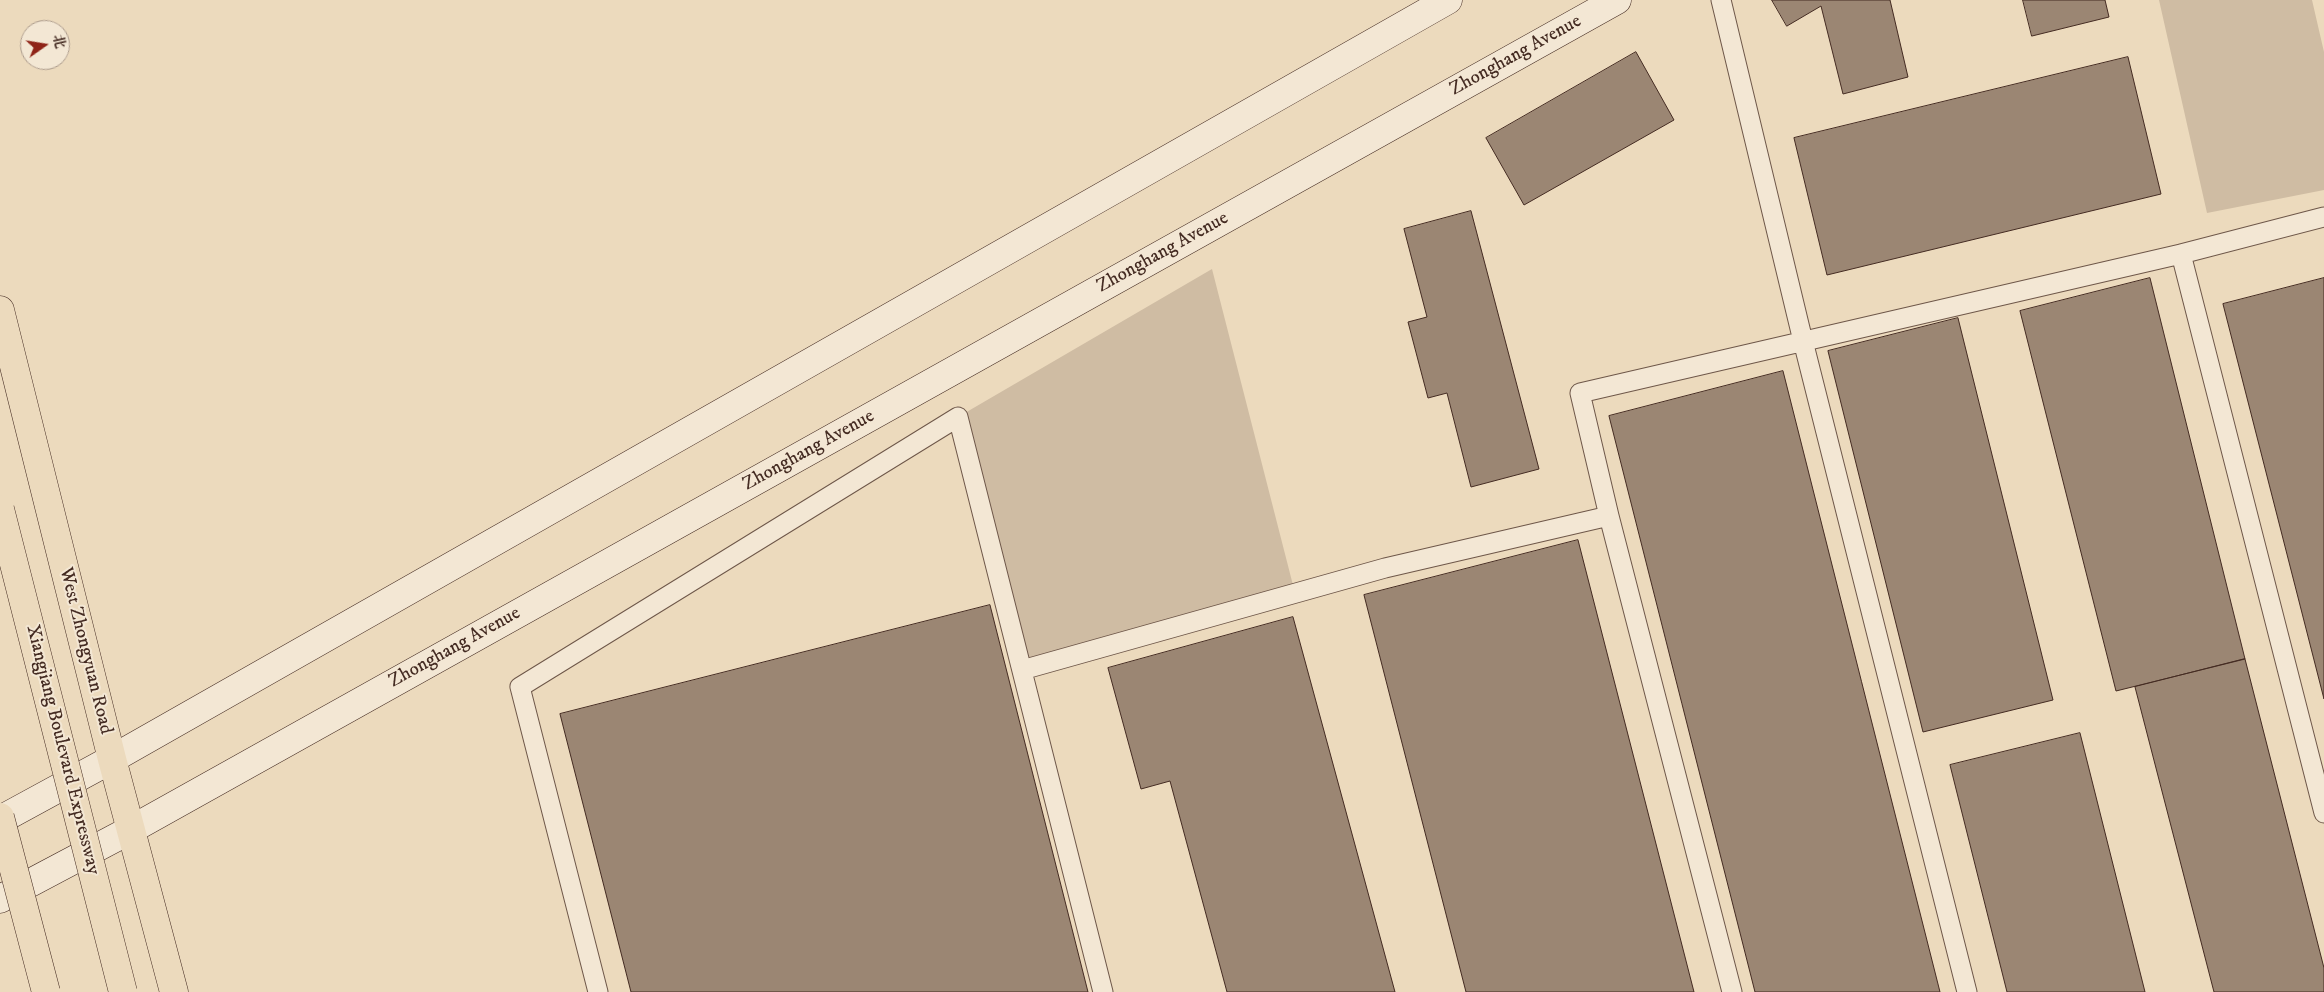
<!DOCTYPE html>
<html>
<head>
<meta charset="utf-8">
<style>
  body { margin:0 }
  #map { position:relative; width:2324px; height:992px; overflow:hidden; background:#ecdabd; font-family:"IM FELL DW Pica","Noto Serif SC",serif }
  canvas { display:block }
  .north { position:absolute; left:20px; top:20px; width:50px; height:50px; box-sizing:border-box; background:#f3e7d4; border:1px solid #ad9c8d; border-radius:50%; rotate:77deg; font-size:14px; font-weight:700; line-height:20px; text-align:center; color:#442b22 }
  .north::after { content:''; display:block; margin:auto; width:18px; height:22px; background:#8f2418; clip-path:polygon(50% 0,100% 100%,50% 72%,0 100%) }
</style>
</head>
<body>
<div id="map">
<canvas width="2324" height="992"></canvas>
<div class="north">北</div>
</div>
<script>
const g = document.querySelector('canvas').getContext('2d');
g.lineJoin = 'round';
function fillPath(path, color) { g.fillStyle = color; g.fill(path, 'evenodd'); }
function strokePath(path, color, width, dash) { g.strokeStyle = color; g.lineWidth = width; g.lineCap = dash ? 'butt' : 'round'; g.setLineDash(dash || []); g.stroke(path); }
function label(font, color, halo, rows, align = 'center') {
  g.font = font + ' "IM FELL DW Pica",serif'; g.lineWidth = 4; g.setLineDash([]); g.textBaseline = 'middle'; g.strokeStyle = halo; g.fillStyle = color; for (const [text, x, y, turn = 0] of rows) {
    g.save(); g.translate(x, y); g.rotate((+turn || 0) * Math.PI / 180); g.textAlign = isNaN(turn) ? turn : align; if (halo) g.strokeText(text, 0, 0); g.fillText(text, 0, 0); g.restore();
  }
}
fillPath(new Path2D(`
  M 2159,0 L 2312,0 L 2324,52 L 2324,190 L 2207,213 Z
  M 1212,269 L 1295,593 L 1022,670 L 958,417 Z`), '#cfbca3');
const building = new Path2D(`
  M 1772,0 L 1890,0 L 1908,77 L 1843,94 L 1821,6 L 1787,26 Z
  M 2023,0 L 2105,0 L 2109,17 L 2032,36 Z
  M 1636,52 L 1674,120 L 1524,205 L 1486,138 Z
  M 2128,57 L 2161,194 L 1827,275 L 1794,138 Z
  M 1471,211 L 1539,469 L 1471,487 L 1447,393 L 1428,398 L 1408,322 L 1427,317 L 1404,229 Z
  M 2150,278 L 2245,659 L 2116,691 L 2020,311 Z
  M 2324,278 L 2324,699 L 2223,304 Z
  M 1958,318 L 2053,700 L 1923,732 L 1828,351 Z
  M 1783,371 L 1940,992 L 1755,992 L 1609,416 Z
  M 1578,540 L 1694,992 L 1466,992 L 1364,595 Z
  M 990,605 L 1088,992 L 631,992 L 560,714 Z
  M 1293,617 L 1395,992 L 1227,992 L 1170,781 L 1141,789 L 1108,668 Z
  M 2245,659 L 2324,968 L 2324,992 L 2214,992 L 2135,687 Z
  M 2080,733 L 2145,992 L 2007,992 L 1950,765 Z`);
fillPath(building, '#9b8673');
strokePath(building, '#442b22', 1);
const lane = new Path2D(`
  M 1721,0 L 1803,341 L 1967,992
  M 2181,254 L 2324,217
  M 1022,670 L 1385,568 L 1609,516
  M 598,992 L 520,687 L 958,417 L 1103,992
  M 1732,992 L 1609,516 L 1580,393 L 2181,254 L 2324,813`);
const secondary = new Path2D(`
  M 0,820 L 112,759 L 1448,0
  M 0,899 L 132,829 L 1617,0`);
const primary = new Path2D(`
  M 0,310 L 112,759 L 174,992`);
strokePath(lane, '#6e5749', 21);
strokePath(secondary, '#442b22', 29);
strokePath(primary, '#442b22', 29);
strokePath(lane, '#f3e7d4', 19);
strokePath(secondary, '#f3e7d4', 28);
strokePath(primary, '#ecdabd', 28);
const highwayBridge = new Path2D(`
  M 0,509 L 123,992
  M 0,817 L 46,992`);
strokePath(highwayBridge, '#442b22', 29, []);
strokePath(highwayBridge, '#ecdabd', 28);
label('19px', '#442b22', '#f3e7d4', [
  ["Zhonghang Avenue",1516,56,-29],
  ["Zhonghang Avenue",1163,253,-29],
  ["Zhonghang Avenue",809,451,-29],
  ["Zhonghang Avenue",455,648,-29],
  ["West Zhongyuan Road",85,651,76],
  ["Xiangjiang Boulevard Expressway",62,750,76]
]);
</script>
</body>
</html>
